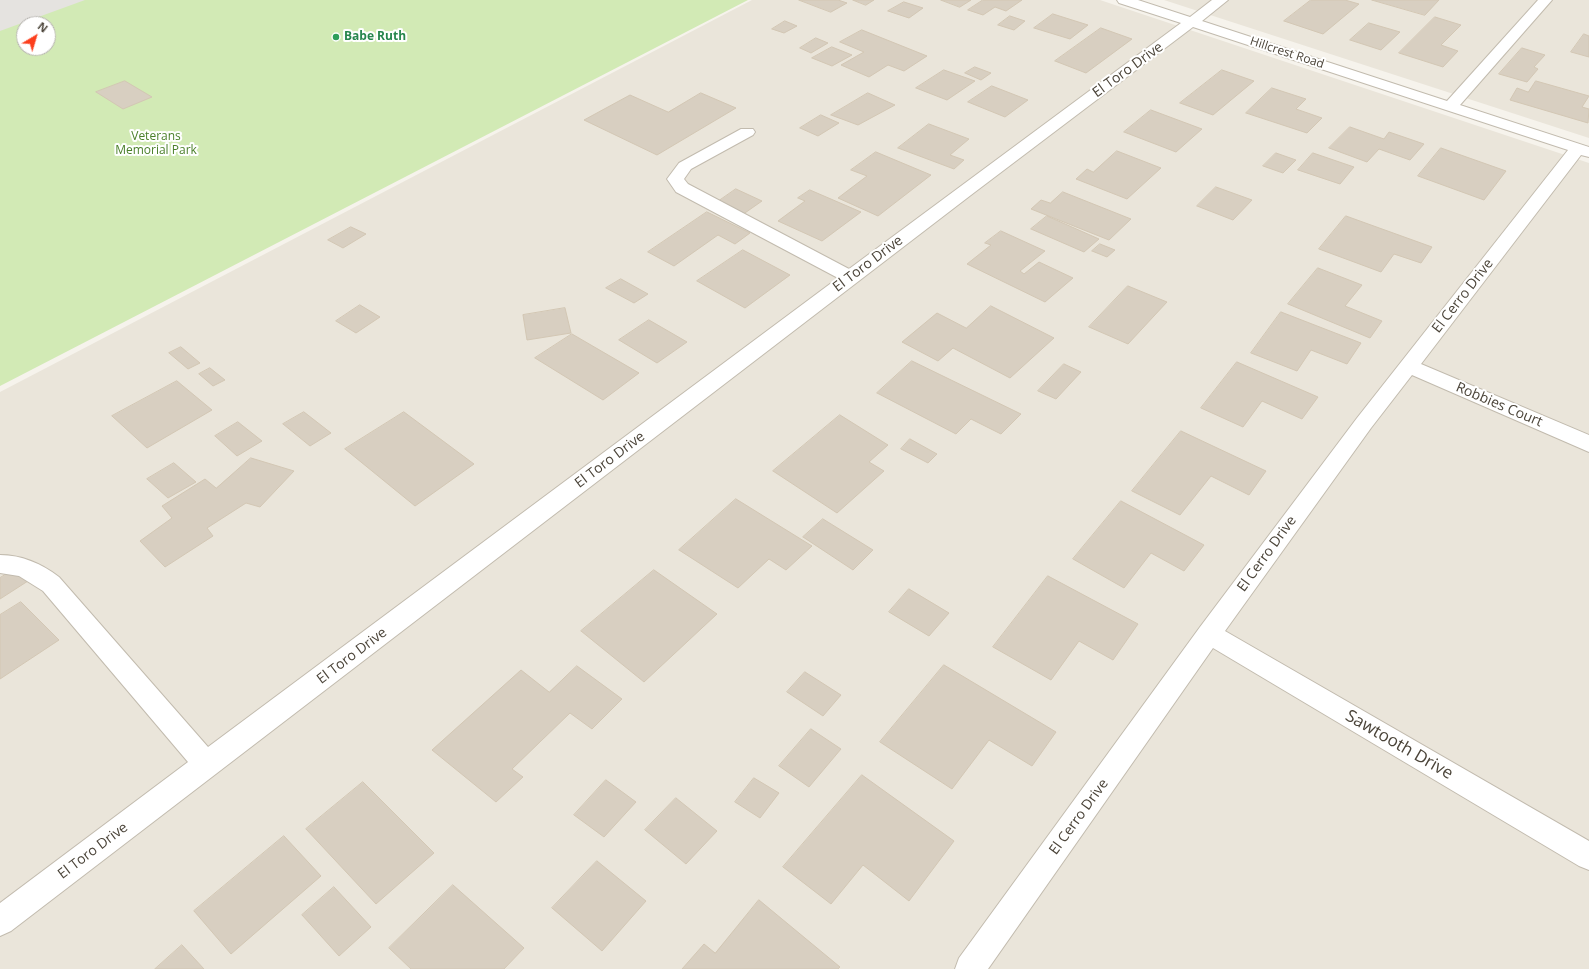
<!DOCTYPE html>
<html>
<head>
<meta charset="utf-8">
<style>
  body { margin:0 }
  #map { position:relative; width:1589px; height:969px; overflow:hidden; background:#f6f3ec; font-family:"Open Sans",sans-serif }
  canvas { display:block }
  .north { position:absolute; left:16px; top:16px; width:40px; height:40px; box-sizing:border-box; background:#fff; border:1px solid #b7b4b0; border-radius:50%; rotate:38deg; font-size:11px; font-weight:700; line-height:16px; text-align:center; color:#4b4439 }
  .north::after { content:''; display:block; margin:auto; width:14px; height:18px; background:#fc3f1d; clip-path:polygon(50% 0,100% 100%,50% 72%,0 100%) }
</style>
</head>
<body>
<div id="map">
<canvas width="1589" height="969"></canvas>
<div class="north">N</div>
</div>
<script>
const g = document.querySelector('canvas').getContext('2d');
g.lineJoin = 'round';
function fillPath(path, color) { g.fillStyle = color; g.fill(path, 'evenodd'); }
function strokePath(path, color, width, dash) { g.strokeStyle = color; g.lineWidth = width; g.lineCap = dash ? 'butt' : 'round'; g.setLineDash(dash || []); g.stroke(path); }
function label(font, color, halo, rows, align = 'center') {
  g.font = font + ' "Open Sans",sans-serif'; g.lineWidth = 4; g.setLineDash([]); g.textBaseline = 'middle'; g.strokeStyle = halo; g.fillStyle = color; for (const [text, x, y, turn = 0] of rows) {
    g.save(); g.translate(x, y); g.rotate((+turn || 0) * Math.PI / 180); g.textAlign = isNaN(turn) ? turn : align; if (halo) g.strokeText(text, 0, 0); g.fillText(text, 0, 0); g.restore();
  }
}
fillPath(new Path2D(`
  M 752,0 L 1100,0 L 1589,163 L 1589,969 L 0,969 L 0,392 Z
  M 1164,0 L 1589,0 L 1589,138 Z`), '#eae5da');
fillPath(new Path2D(`
  M 0,0 L 748,0 L 0,386 ZM 24,24 L 48,24 L 48,48 L 24,48 Z`), '#d2eab5');
fillPath(new Path2D(`
  M 0,0 L 85,0 L 0,31 Z`), '#e5e3e0');
const building = new Path2D(`
  M 799,0 L 838,0 L 847,3 L 831,12 Z
  M 853,0 L 874,0 L 866,5 Z
  M 941,0 L 971,0 L 960,7 Z
  M 983,0 L 1022,0 L 1006,11 L 995,7 L 983,15 L 968,10 Z
  M 1311,0 L 1345,0 L 1359,4 L 1323,34 L 1284,21 Z
  M 1372,0 L 1439,0 L 1425,15 Z
  M 904,2 L 923,8 L 909,18 L 888,11 Z
  M 1053,14 L 1088,25 L 1070,39 L 1034,28 Z
  M 1010,16 L 1025,21 L 1014,30 L 998,25 Z
  M 1435,17 L 1461,25 L 1441,45 L 1458,51 L 1443,67 L 1399,53 Z
  M 785,21 L 797,26 L 784,33 L 772,29 Z
  M 1369,23 L 1400,32 L 1381,50 L 1350,40 Z
  M 1101,28 L 1132,39 L 1086,73 L 1055,61 Z
  M 862,30 L 927,56 L 904,71 L 888,65 L 869,77 L 841,65 L 864,52 L 840,42 Z
  M 1584,34 L 1589,36 L 1589,57 L 1571,52 Z
  M 816,38 L 828,43 L 811,53 L 800,48 Z
  M 832,47 L 852,55 L 832,66 L 812,58 Z
  M 1522,48 L 1545,55 L 1534,67 L 1538,69 L 1527,82 L 1499,74 Z
  M 975,67 L 991,73 L 981,80 L 965,73 Z
  M 944,70 L 975,81 L 947,100 L 916,88 Z
  M 1222,70 L 1254,81 L 1213,115 L 1180,103 Z
  M 125,81 L 152,97 L 123,109 L 96,92 Z
  M 1536,81 L 1589,96 L 1582,107 L 1589,109 L 1588,123 L 1510,100 L 1517,88 L 1528,92 Z
  M 992,86 L 1028,100 L 1005,117 L 968,102 Z
  M 1272,88 L 1306,99 L 1296,109 L 1322,118 L 1307,133 L 1246,113 Z
  M 701,93 L 736,108 L 657,155 L 584,120 L 630,95 L 668,112 Z
  M 868,93 L 895,105 L 858,125 L 831,115 Z
  M 1151,110 L 1202,129 L 1176,152 L 1124,132 Z
  M 821,115 L 839,123 L 818,136 L 800,128 Z
  M 929,124 L 969,139 L 950,155 L 964,160 L 954,169 L 898,148 Z
  M 1350,127 L 1384,139 L 1389,132 L 1424,144 L 1410,160 L 1379,149 L 1367,162 L 1329,148 Z
  M 1441,148 L 1506,171 L 1484,200 L 1418,176 Z
  M 1117,151 L 1161,168 L 1127,199 L 1076,179 L 1087,169 L 1093,172 Z
  M 876,152 L 931,175 L 878,216 L 838,198 L 867,176 L 851,170 Z
  M 1276,153 L 1296,160 L 1283,173 L 1263,166 Z
  M 1313,153 L 1354,167 L 1340,184 L 1298,170 Z
  M 1216,187 L 1252,200 L 1233,220 L 1197,206 Z
  M 736,189 L 762,201 L 742,215 L 716,203 Z
  M 810,190 L 861,212 L 822,241 L 778,221 L 805,201 L 798,198 Z
  M 1063,192 L 1131,219 L 1109,240 L 1031,209 L 1041,200 L 1050,203 Z
  M 707,212 L 750,233 L 735,244 L 718,235 L 674,266 L 648,252 Z
  M 1047,216 L 1099,239 L 1084,252 L 1031,229 Z
  M 1346,216 L 1432,247 L 1421,263 L 1394,254 L 1381,272 L 1319,249 Z
  M 351,227 L 366,234 L 343,248 L 328,240 Z
  M 1001,231 L 1045,251 L 1020,271 L 1024,274 L 1039,262 L 1073,278 L 1045,302 L 967,264 L 991,245 L 985,243 Z
  M 1100,244 L 1115,250 L 1107,257 L 1092,251 Z
  M 743,250 L 790,275 L 745,308 L 697,281 Z
  M 1318,268 L 1362,285 L 1345,306 L 1382,321 L 1370,338 L 1288,304 Z
  M 621,279 L 648,294 L 634,303 L 606,288 Z
  M 1128,286 L 1167,302 L 1128,344 L 1089,327 Z
  M 360,305 L 380,317 L 356,333 L 336,321 Z
  M 991,306 L 1054,338 L 1010,378 L 953,348 L 938,361 L 902,342 L 937,313 L 966,328 Z
  M 565,308 L 571,333 L 527,340 L 523,315 Z
  M 1281,312 L 1361,343 L 1347,364 L 1311,350 L 1297,371 L 1251,353 Z
  M 649,320 L 687,342 L 657,363 L 619,340 Z
  M 572,334 L 639,373 L 603,400 L 535,358 Z
  M 181,347 L 200,363 L 188,369 L 169,353 Z
  M 912,361 L 1021,414 L 1001,434 L 971,419 L 956,434 L 877,393 Z
  M 1237,362 L 1318,397 L 1302,419 L 1262,401 L 1243,427 L 1201,408 Z
  M 1064,364 L 1081,372 L 1056,399 L 1038,391 Z
  M 210,368 L 225,380 L 213,386 L 199,374 Z
  M 177,381 L 212,410 L 147,448 L 112,416 Z
  M 304,412 L 331,433 L 310,446 L 283,424 Z
  M 404,412 L 474,464 L 415,506 L 345,449 Z
  M 840,415 L 888,445 L 869,462 L 884,471 L 837,513 L 773,471 Z
  M 238,422 L 262,441 L 237,456 L 215,436 Z
  M 1181,431 L 1266,471 L 1249,495 L 1211,476 L 1180,515 L 1132,491 Z
  M 910,439 L 937,454 L 928,463 L 901,449 Z
  M 251,458 L 294,471 L 260,507 L 246,503 L 207,528 L 213,536 L 165,567 L 140,541 L 172,518 L 162,506 L 205,479 L 216,488 Z
  M 174,463 L 196,482 L 168,498 L 147,479 Z
  M 736,499 L 812,546 L 786,570 L 769,559 L 738,588 L 679,550 Z
  M 1121,501 L 1204,545 L 1184,571 L 1151,553 L 1124,588 L 1073,559 Z
  M 823,519 L 873,550 L 853,570 L 803,537 Z
  M 15,569 L 28,581 L 0,599 L 0,578 Z
  M 654,570 L 717,614 L 644,682 L 581,631 Z
  M 1048,576 L 1138,624 L 1113,660 L 1079,641 L 1051,680 L 993,647 Z
  M 909,589 L 949,613 L 929,636 L 889,612 Z
  M 21,602 L 59,640 L 0,679 L 0,615 Z
  M 944,665 L 1056,732 L 1032,766 L 989,740 L 952,789 L 880,742 Z
  M 577,666 L 622,699 L 592,729 L 570,713 L 512,769 L 523,777 L 496,802 L 432,750 L 521,670 L 549,692 Z
  M 805,672 L 841,695 L 823,716 L 787,692 Z
  M 811,729 L 841,749 L 809,787 L 779,766 Z
  M 862,775 L 954,841 L 909,901 L 863,865 L 831,904 L 783,867 Z
  M 754,778 L 779,793 L 760,818 L 735,802 Z
  M 606,780 L 636,802 L 604,837 L 574,815 Z
  M 363,782 L 434,853 L 376,904 L 306,829 Z
  M 676,798 L 717,831 L 686,864 L 645,830 Z
  M 284,836 L 321,876 L 231,954 L 194,911 Z
  M 597,861 L 646,901 L 602,951 L 552,908 Z
  M 453,885 L 524,948 L 504,969 L 411,969 L 389,948 Z
  M 334,887 L 371,927 L 339,956 L 302,915 Z
  M 759,900 L 840,967 L 838,969 L 682,969 L 704,944 L 715,953 Z
  M 182,945 L 204,969 L 155,969 Z`);
fillPath(building, '#d8cfc1');
strokePath(building, '#d3c7b4', 1);
const minor = new Path2D(`
  M 1117,0 L 1138,0 L 1190,17 L 1212,0 L 1228,0 L 1202,21 L 1447,101 L 1538,0 L 1552,0 L 1460,105 L 1589,147 L 1589,157 L 1581,155 L 1421,364 L 1589,435 L 1589,452 L 1412,375 L 1371,428 L 1225,631 L 1589,841 L 1589,870 L 1579,866 L 1213,648 L 988,969 L 955,969 L 959,958 L 1200,627 L 1357,418 L 1568,150 L 1193,27 L 971,195 L 11,931 L 0,936 L 0,903 L 188,762 L 43,591 L 19,576 L 0,573 L 0,555 C 22,555 42,564 59,577 L 208,747 L 838,278 L 676,192 L 667,179 L 679,163 L 741,129 L 753,129 L 755,132 L 753,135 L 691,169 L 684,179 L 688,184 L 849,269 L 1181,23 L 1119,3 Z`);
strokePath(minor, '#c2bbae', 2);
fillPath(minor, '#fff');
for (const [x, y, r, color] of [
  [336,37,4,"#2e9e5b"]
]) { const dot = new Path2D(); dot.arc(x, y, r, 0, 2 * Math.PI); g.fillStyle = color; g.fill(dot); strokePath(dot, '#fff', 1.5); }
label('bold 12px', '#27864d', '#fff', [
  ["Babe Ruth",344,37]
], 'left');
label('12px', '#4b4439', '#fff', [
  ["Hillcrest Road",1287,53,18]
]);
label('12px', '#4a7f2a', '#fff', [
  ["Veterans",156,137],
  ["Memorial Park",156,151]
]);
label('14px', '#4b4439', '#fff', [
  ["El Toro Drive",1128,70,-36],
  ["El Toro Drive",868,264,-37],
  ["El Cerro Drive",1463,296,-52],
  ["Robbies Court",1499,405,23],
  ["El Toro Drive",610,460,-37],
  ["El Cerro Drive",1267,554,-54],
  ["El Toro Drive",352,656,-37],
  ["El Cerro Drive",1079,817,-54],
  ["El Toro Drive",93,851,-37]
]);
label('17px', '#4b4439', '#fff', [
  ["Sawtooth Drive",1399,745,30]
]);
</script>
</body>
</html>
